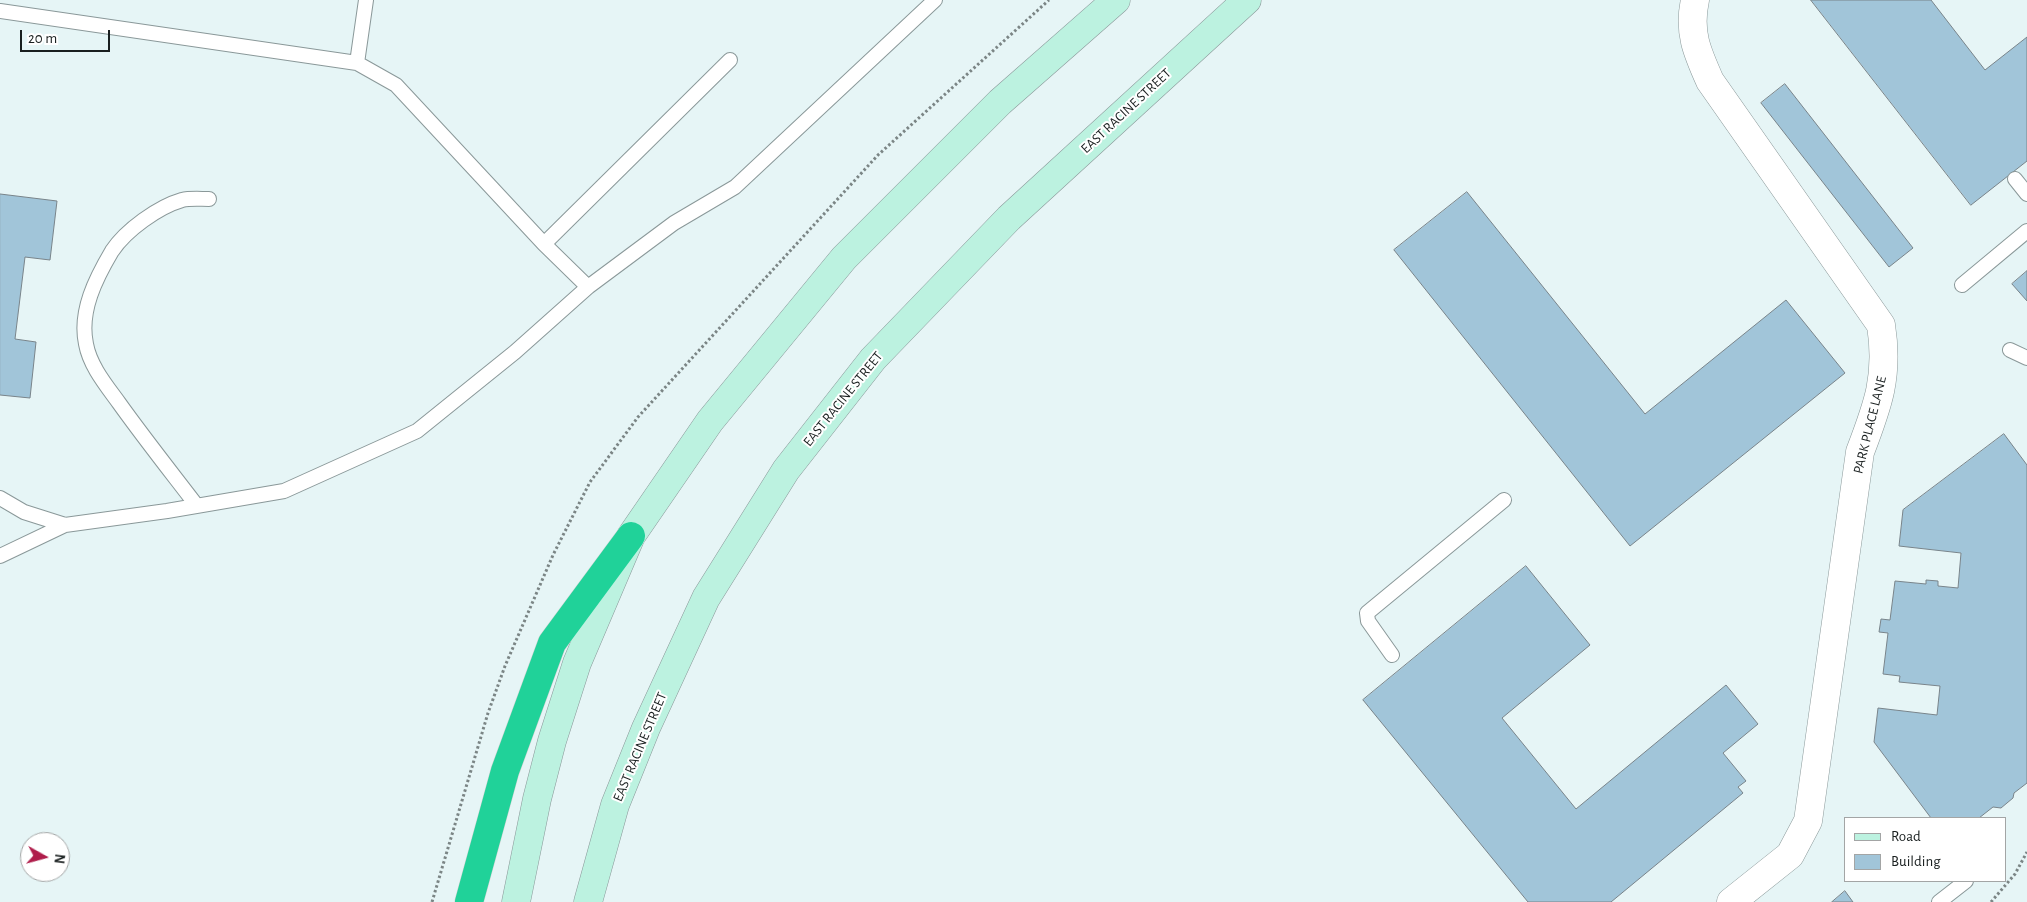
<!DOCTYPE html>
<html>
<head>
<meta charset="utf-8">
<style>
  body { margin:0 }
  #map { position:relative; width:2027px; height:902px; overflow:hidden; background:#e6f5f6; font-family:"Alegreya Sans",sans-serif }
  canvas { display:block }
  .legend { position:absolute; left:1844px; top:817px; width:162px; height:65px; box-sizing:border-box; background:#fff; border:1px solid #a3a5a5; margin:0; padding:6px 9px; list-style:none; font-size:15px; color:#191f1f }
  .legend li { display:flex; align-items:center; gap:10px; height:25px }
  .legend b { width:25px; border:1px solid #a3a5a5 }
  .north { position:absolute; left:20px; top:832px; width:50px; height:50px; box-sizing:border-box; background:#fff; border:1px solid #a3a5a5; border-radius:50%; rotate:97deg; font-size:14px; font-weight:700; line-height:20px; text-align:center; color:#191f1f }
  .north::after { content:''; display:block; margin:auto; width:18px; height:22px; background:#af1d4b; clip-path:polygon(50% 0,100% 100%,50% 72%,0 100%) }
  .scale { position:absolute; left:20px; top:30px; width:90px; height:22px; box-sizing:border-box; border:2px solid #191f1f; border-top:0; padding-left:6px; font-size:15px; line-height:18px; white-space:nowrap; color:#191f1f; -webkit-text-stroke:4px #fff; paint-order:stroke }
</style>
</head>
<body>
<div id="map">
<canvas width="2027" height="902"></canvas>
<ul class="legend">
<li><b style="height:6px;background:#bcf2e0"></b>Road</li>
<li><b style="height:14px;background:#a1c5d9"></b>Building</li>
</ul>
<div class="north">N</div>
<div class="scale">20 m</div>
</div>
<script>
const g = document.querySelector('canvas').getContext('2d');
g.lineJoin = 'round';
function fillPath(path, color) { g.fillStyle = color; g.fill(path, 'evenodd'); }
function strokePath(path, color, width, dash) { g.strokeStyle = color; g.lineWidth = width; g.lineCap = dash ? 'butt' : 'round'; g.setLineDash(dash || []); g.stroke(path); }
function label(font, color, halo, rows, align = 'center') {
  g.font = font + ' "Alegreya Sans",sans-serif'; g.lineWidth = 4; g.setLineDash([]); g.textBaseline = 'middle'; g.strokeStyle = halo; g.fillStyle = color; for (const [text, x, y, turn = 0] of rows) {
    g.save(); g.translate(x, y); g.rotate((+turn || 0) * Math.PI / 180); g.textAlign = isNaN(turn) ? turn : align; if (halo) g.strokeText(text, 0, 0); g.fillText(text, 0, 0); g.restore();
  }
}
const building = new Path2D(`
  M 1811,0 L 1931,0 L 1985,70 L 2027,37 L 2027,161 L 1971,205 Z
  M 1785,84 L 1913,248 L 1889,267 L 1761,103 Z
  M 1467,192 L 1645,414 L 1786,300 L 1845,373 L 1630,546 L 1394,250 Z
  M 0,194 L 57,201 L 50,260 L 25,257 L 15,339 L 36,342 L 30,398 L 0,395 Z
  M 2027,271 L 2027,301 L 2012,284 Z
  M 2004,434 L 2027,465 L 2027,783 L 2014,793 L 2013,798 L 2001,808 L 1993,807 L 1979,818 L 1931,818 L 1874,742 L 1878,708 L 1937,715 L 1940,686 L 1899,682 L 1900,676 L 1883,674 L 1888,633 L 1879,632 L 1881,619 L 1890,620 L 1895,581 L 1926,584 L 1926,580 L 1938,581 L 1938,586 L 1958,588 L 1961,553 L 1899,546 L 1903,510 Z
  M 1526,566 L 1590,645 L 1502,718 L 1576,809 L 1726,685 L 1758,724 L 1723,753 L 1746,781 L 1738,787 L 1743,793 L 1611,902 L 1528,902 L 1363,700 Z
  M 1845,891 L 1853,902 L 1832,902 Z`);
fillPath(building, '#a1c5d9');
strokePath(building, '#79848a', 1);
const lane = new Path2D(`
  M 0,11 L 357,63 L 396,85 L 544,244 L 588,287
  M 357,63 L 366,0
  M 2015,179 L 2027,194
  M 544,244 L 730,60
  M 1962,285 L 2027,231
  M 2010,350 L 2027,358
  M 0,498 L 24,512 L 65,525
  M 197,506 C 171,472 144,438 119,403 C 106,385 90,366 86,344 C 79,311 96,278 112,251 C 126,230 158,207 182,200 C 190,198 200,199 209,199
  M 0,556 L 65,525 L 167,511 L 284,491 L 417,431 L 515,352 L 588,287 L 674,223 L 735,187 L 935,0
  M 1392,655 L 1368,621 L 1367,613 L 1504,500
  M 1939,902 L 1966,881`);
const street = new Path2D(`
  M 1695,0 C 1688,32 1697,52 1710,81 L 1881,325 C 1889,376 1878,405 1860,452 L 1808,821 L 1790,855 L 1731,902`);
const secondary = new Path2D(`
  M 516,902 L 537,799 L 552,741 L 577,663 L 631,536 L 710,421 L 844,258 L 1000,102 L 1116,0
  M 588,902 L 615,805 L 646,728 L 706,598 L 786,470 L 873,359 L 1009,218 L 1247,0`);
const highway = new Path2D(`
  M 469,902 L 505,771 L 552,643 L 631,536`);
strokePath(lane, '#8a9899', 16);
strokePath(street, '#8a9899', 29);
strokePath(secondary, '#8a9899', 29);
strokePath(highway, '#d1d2d2', 29);
strokePath(new Path2D(`
  M 432,902 L 488,713 L 505,666 L 553,555 L 590,482 L 638,417 L 878,155 L 1049,0
  M 1991,902 L 2015,874 L 2027,852`), '#7b8585', 3, [2.5, 2.5]);
strokePath(lane, '#fff', 14);
strokePath(street, '#fff', 28);
strokePath(secondary, '#bcf2e0', 28);
strokePath(highway, '#20d299', 28);
label('14px', '#191f1f', '#fff', [
  ["EAST RACINE STREET",1126,111,-43],
  ["EAST RACINE STREET",843,399,-51],
  ["PARK PLACE LANE",1870,425,-76],
  ["EAST RACINE STREET",640,747,-67]
]);
</script>
</body>
</html>
